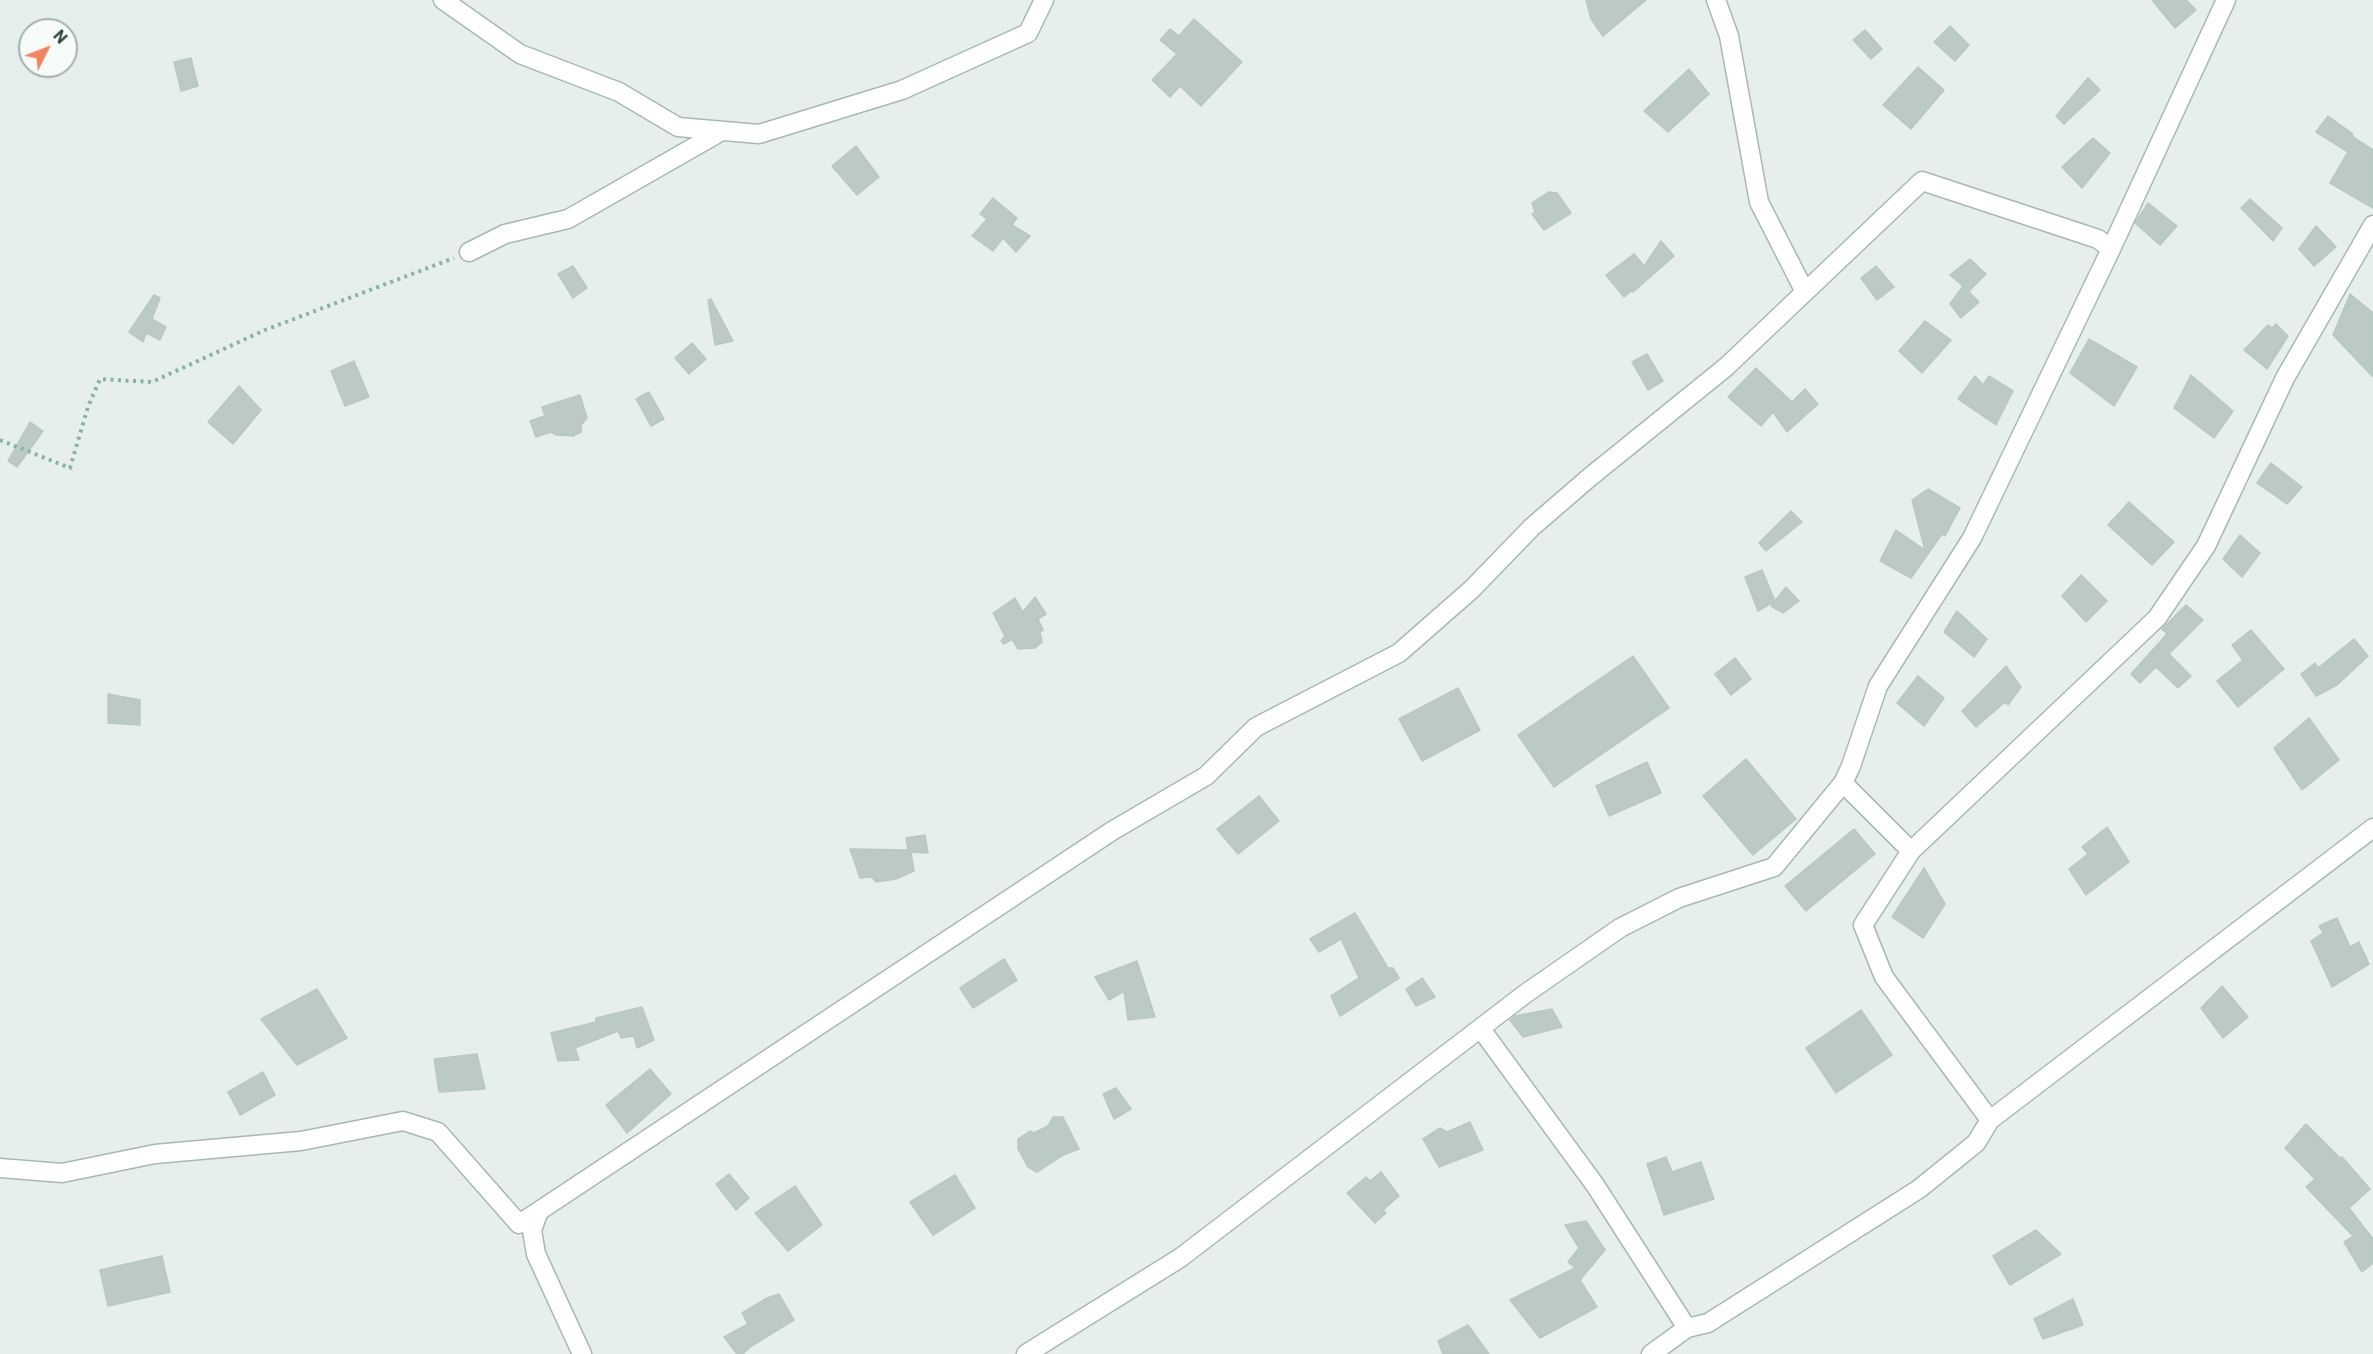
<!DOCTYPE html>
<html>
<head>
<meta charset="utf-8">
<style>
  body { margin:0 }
  #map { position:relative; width:2373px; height:1354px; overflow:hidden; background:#e6efeb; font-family:Roboto,sans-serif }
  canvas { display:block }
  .north { position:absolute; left:18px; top:18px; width:60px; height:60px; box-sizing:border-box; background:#f7fbf9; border:2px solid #a3b1ad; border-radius:50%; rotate:48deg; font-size:16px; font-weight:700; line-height:24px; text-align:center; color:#24423a }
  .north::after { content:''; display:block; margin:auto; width:21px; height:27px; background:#f4845f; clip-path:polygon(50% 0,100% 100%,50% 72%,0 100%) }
</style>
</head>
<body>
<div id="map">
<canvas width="2373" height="1354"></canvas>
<div class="north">N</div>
</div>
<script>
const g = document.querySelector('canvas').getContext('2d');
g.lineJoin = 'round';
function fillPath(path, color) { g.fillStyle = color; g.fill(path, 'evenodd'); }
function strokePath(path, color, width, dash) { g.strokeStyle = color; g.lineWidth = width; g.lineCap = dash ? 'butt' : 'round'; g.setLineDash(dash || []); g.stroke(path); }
const building = new Path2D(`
  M 1586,0 L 1646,0 L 1603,36 L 1591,19 Z
  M 2152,0 L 2186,0 L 2196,10 L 2175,28 Z
  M 1194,19 L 1242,62 L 1201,106 L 1180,86 L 1170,97 L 1152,80 L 1177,54 L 1160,40 L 1170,29 L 1179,36 Z
  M 1950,26 L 1969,45 L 1955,61 L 1934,42 Z
  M 1865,30 L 1882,49 L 1871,59 L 1853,40 Z
  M 191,58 L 198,86 L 181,91 L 174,62 Z
  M 1918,67 L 1944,90 L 1911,129 L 1883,105 Z
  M 1689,69 L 1709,94 L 1668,132 L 1644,111 Z
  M 2088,78 L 2100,90 L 2064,124 L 2056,116 Z
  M 2328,116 L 2353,134 L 2352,136 L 2373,150 L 2373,208 L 2330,183 L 2348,152 L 2316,132 Z
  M 2093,138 L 2110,153 L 2082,188 L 2062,167 Z
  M 856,146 L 879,177 L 857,195 L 832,166 Z
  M 1549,192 L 1557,193 L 1571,213 L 1544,230 L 1532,214 L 1535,212 L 1532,203 Z
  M 993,198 L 1017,218 L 1012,225 L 1030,236 L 1016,252 L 1003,238 L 993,251 L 972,236 L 987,219 L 980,214 Z
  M 2250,199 L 2282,228 L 2273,241 L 2241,208 Z
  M 2148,203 L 2177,226 L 2160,245 L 2135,223 Z
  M 2316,226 L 2336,247 L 2314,266 L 2299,249 Z
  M 1661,241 L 1674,256 L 1633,292 L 1631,291 L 1624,297 L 1606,275 L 1634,254 L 1644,266 Z
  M 1970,259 L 1986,274 L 1969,291 L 1950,275 Z
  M 573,266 L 587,288 L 573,298 L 558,274 Z
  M 1876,266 L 1894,287 L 1877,300 L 1861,278 Z
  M 1963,286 L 1979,302 L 1961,318 L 1950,304 Z
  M 2350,294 L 2373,313 L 2373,377 L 2333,335 Z
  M 154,295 L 160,298 L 152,319 L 166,327 L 160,340 L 146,333 L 143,342 L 129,332 Z
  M 711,299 L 733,341 L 715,345 L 708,300 Z
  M 1925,321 L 1951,340 L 1922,373 L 1899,351 Z
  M 2276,324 L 2288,336 L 2267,369 L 2244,350 L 2268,325 L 2272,328 Z
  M 2089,339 L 2137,367 L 2114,406 L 2070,373 Z
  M 692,343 L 706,359 L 689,374 L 675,358 Z
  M 1647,354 L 1663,381 L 1648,390 L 1632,362 Z
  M 354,361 L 369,397 L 345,406 L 331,371 Z
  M 1756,368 L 1792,402 L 1805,389 L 1818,404 L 1787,432 L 1773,412 L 1761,426 L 1728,397 Z
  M 2191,375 L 2233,411 L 2214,438 L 2174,408 Z
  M 1975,376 L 1983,385 L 1989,376 L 2013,391 L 1996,425 L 1958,399 Z
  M 239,386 L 261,410 L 233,444 L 208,422 Z
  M 649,392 L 664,419 L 651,426 L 636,399 Z
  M 580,395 L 587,418 L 581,425 L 581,432 L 573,436 L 556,435 L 551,432 L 536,437 L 530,421 L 545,416 L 542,407 Z
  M 30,422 L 43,431 L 17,467 L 8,461 Z
  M 2271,463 L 2302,487 L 2287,504 L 2257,483 Z
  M 1928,489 L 1960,508 L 1945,536 L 1942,534 L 1911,578 L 1880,561 L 1896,530 L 1925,550 L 1912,500 Z
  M 2129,502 L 2174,542 L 2152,565 L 2108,525 Z
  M 1791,511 L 1802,522 L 1766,551 L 1759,543 Z
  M 2240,535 L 2260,553 L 2242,577 L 2223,559 Z
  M 1762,570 L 1775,601 L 1758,611 L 1745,577 Z
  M 2081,575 L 2107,601 L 2086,622 L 2062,596 Z
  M 1786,587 L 1799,601 L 1783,613 L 1771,606 Z
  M 1035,597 L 1046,614 L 1038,619 L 1043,630 L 1040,632 L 1042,642 L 1035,648 L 1018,649 L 1012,639 L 1004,644 L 1001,641 L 1005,636 L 993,613 L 1015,598 L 1023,612 Z
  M 2186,605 L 2203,620 L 2169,654 L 2191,676 L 2178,688 L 2156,667 L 2140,683 L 2131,674 L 2167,634 L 2162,629 Z
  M 1957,611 L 1987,639 L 1974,657 L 1944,632 Z
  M 2251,630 L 2284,669 L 2238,707 L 2217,681 L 2243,660 L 2232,645 Z
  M 2354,639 L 2368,656 L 2337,685 L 2316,696 L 2301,674 L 2315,663 L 2318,668 Z
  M 1633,656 L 1669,708 L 1554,787 L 1518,735 Z
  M 1735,658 L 1751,679 L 1731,695 L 1715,674 Z
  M 2006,666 L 2021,687 L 2008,705 L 2005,702 L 1976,727 L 1962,711 Z
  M 1918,676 L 1944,698 L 1924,726 L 1897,703 Z
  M 1458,688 L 1480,730 L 1422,761 L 1399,719 Z
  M 108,694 L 140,700 L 140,725 L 108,723 Z
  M 2309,718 L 2339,760 L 2302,790 L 2274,748 Z
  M 1746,759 L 1796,819 L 1753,855 L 1703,796 Z
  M 1647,762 L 1661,793 L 1609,816 L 1596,786 Z
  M 1259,796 L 1279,821 L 1238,854 L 1217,829 Z
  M 2107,827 L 2129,862 L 2086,895 L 2069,869 L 2088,854 L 2082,847 Z
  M 1854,829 L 1875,854 L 1806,911 L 1785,886 Z
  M 925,835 L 928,853 L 911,852 L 914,871 L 896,879 L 876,882 L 872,877 L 860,878 L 850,849 L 908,850 L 906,838 Z
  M 1924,868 L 1945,904 L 1923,938 L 1892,917 Z
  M 1355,913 L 1388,968 L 1393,968 L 1399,978 L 1340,1016 L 1331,996 L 1359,978 L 1341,939 L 1319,952 L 1310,939 Z
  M 2337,918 L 2350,947 L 2359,942 L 2369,964 L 2332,987 L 2311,941 L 2323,933 L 2319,926 Z
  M 1004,959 L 1017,980 L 973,1008 L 960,988 Z
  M 1137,961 L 1155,1017 L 1128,1020 L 1124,991 L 1109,1000 L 1095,977 Z
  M 1422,978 L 1435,997 L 1416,1006 L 1406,989 Z
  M 2222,986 L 2248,1017 L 2223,1038 L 2201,1008 Z
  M 317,989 L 347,1038 L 297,1065 L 261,1019 Z
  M 642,1007 L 654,1040 L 637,1048 L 634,1036 L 621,1038 L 618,1031 L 575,1048 L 579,1060 L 558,1061 L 551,1033 L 596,1022 L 596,1018 Z
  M 1552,1009 L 1562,1027 L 1523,1037 L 1510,1020 L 1515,1016 Z
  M 1861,1010 L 1892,1055 L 1836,1093 L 1806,1048 Z
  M 477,1054 L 485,1089 L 439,1092 L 434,1059 Z
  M 650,1069 L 671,1094 L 627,1133 L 606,1105 Z
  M 263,1072 L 275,1095 L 240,1115 L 228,1092 Z
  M 1116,1088 L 1131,1109 L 1114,1119 L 1103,1094 Z
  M 1053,1117 L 1063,1117 L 1079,1149 L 1063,1155 L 1037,1172 L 1028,1167 L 1018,1149 L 1018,1139 L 1030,1131 L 1034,1133 L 1048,1126 Z
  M 1470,1122 L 1483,1150 L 1439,1167 L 1423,1139 L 1440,1128 L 1447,1132 Z
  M 2306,1124 L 2340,1158 L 2342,1157 L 2370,1189 L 2349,1208 L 2373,1239 L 2373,1263 L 2362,1272 L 2344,1242 L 2353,1236 L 2306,1187 L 2315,1179 L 2285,1148 Z
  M 1666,1157 L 1672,1172 L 1701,1162 L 1714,1199 L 1664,1215 L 1647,1164 Z
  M 1381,1172 L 1399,1196 L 1383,1210 L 1386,1213 L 1375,1223 L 1347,1193 L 1366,1177 L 1370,1181 Z
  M 729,1174 L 749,1198 L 736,1210 L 716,1184 Z
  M 955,1175 L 975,1208 L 933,1235 L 910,1202 Z
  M 795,1186 L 822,1225 L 788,1251 L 755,1213 Z
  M 1586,1221 L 1605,1250 L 1580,1280 L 1597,1307 L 1540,1338 L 1510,1300 L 1575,1268 L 1568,1262 L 1579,1248 L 1565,1225 Z
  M 2036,1230 L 2061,1254 L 2010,1285 L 1993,1256 Z
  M 162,1256 L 170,1292 L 108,1306 L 100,1270 Z
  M 779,1294 L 794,1320 L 750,1347 L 743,1354 L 737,1354 L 724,1337 L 748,1324 L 742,1313 L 767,1298 Z
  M 2073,1299 L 2083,1325 L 2043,1339 L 2034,1319 Z
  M 1468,1325 L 1489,1354 L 1443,1354 L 1438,1341 Z`);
fillPath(building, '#bbcac4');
strokePath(building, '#b8c9c2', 1.5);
const minor = new Path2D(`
  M 443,0 L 520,54 L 619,92 L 678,127 L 759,134 L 902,90 L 1028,33 L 1044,0
  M 1716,0 L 1729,36 L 1759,202 L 1805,292
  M 469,252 L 505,234 L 568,219 L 722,131
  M 1843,783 L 1911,851
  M 1481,1029 L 1595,1185 L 1687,1328
  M 1990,1120 L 1884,977 L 1863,925 L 1911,851 L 2157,618 L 2206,546 L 2285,378 L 2373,225
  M 0,1168 L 62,1173 L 155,1154 L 301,1141 L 403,1121 L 438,1132 L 519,1224 L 539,1211
  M 582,1354 L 536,1254 L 532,1230 L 539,1211 L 1112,831 L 1206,776 L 1256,727 L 1399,653 L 1472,589 L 1532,527 L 1590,477 L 1726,367 L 1922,181 L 2098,239 L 2111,249
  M 1026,1354 L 1180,1258 L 1525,994 L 1620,928 L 1679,898 L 1774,867 L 1843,783 L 1851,766 L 1878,686 L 1972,538 L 2111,249 L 2226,0
  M 1651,1354 L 1687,1328 L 1708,1323 L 1919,1189 L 1976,1143 L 1990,1120 L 2373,828`);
strokePath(minor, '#a8b8b2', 21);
strokePath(new Path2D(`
  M 0,440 L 70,468 L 88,407 L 100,379 L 152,382 L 265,330 L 454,258`), '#86b3a5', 4, [3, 4.5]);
strokePath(minor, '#fff', 18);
</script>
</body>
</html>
